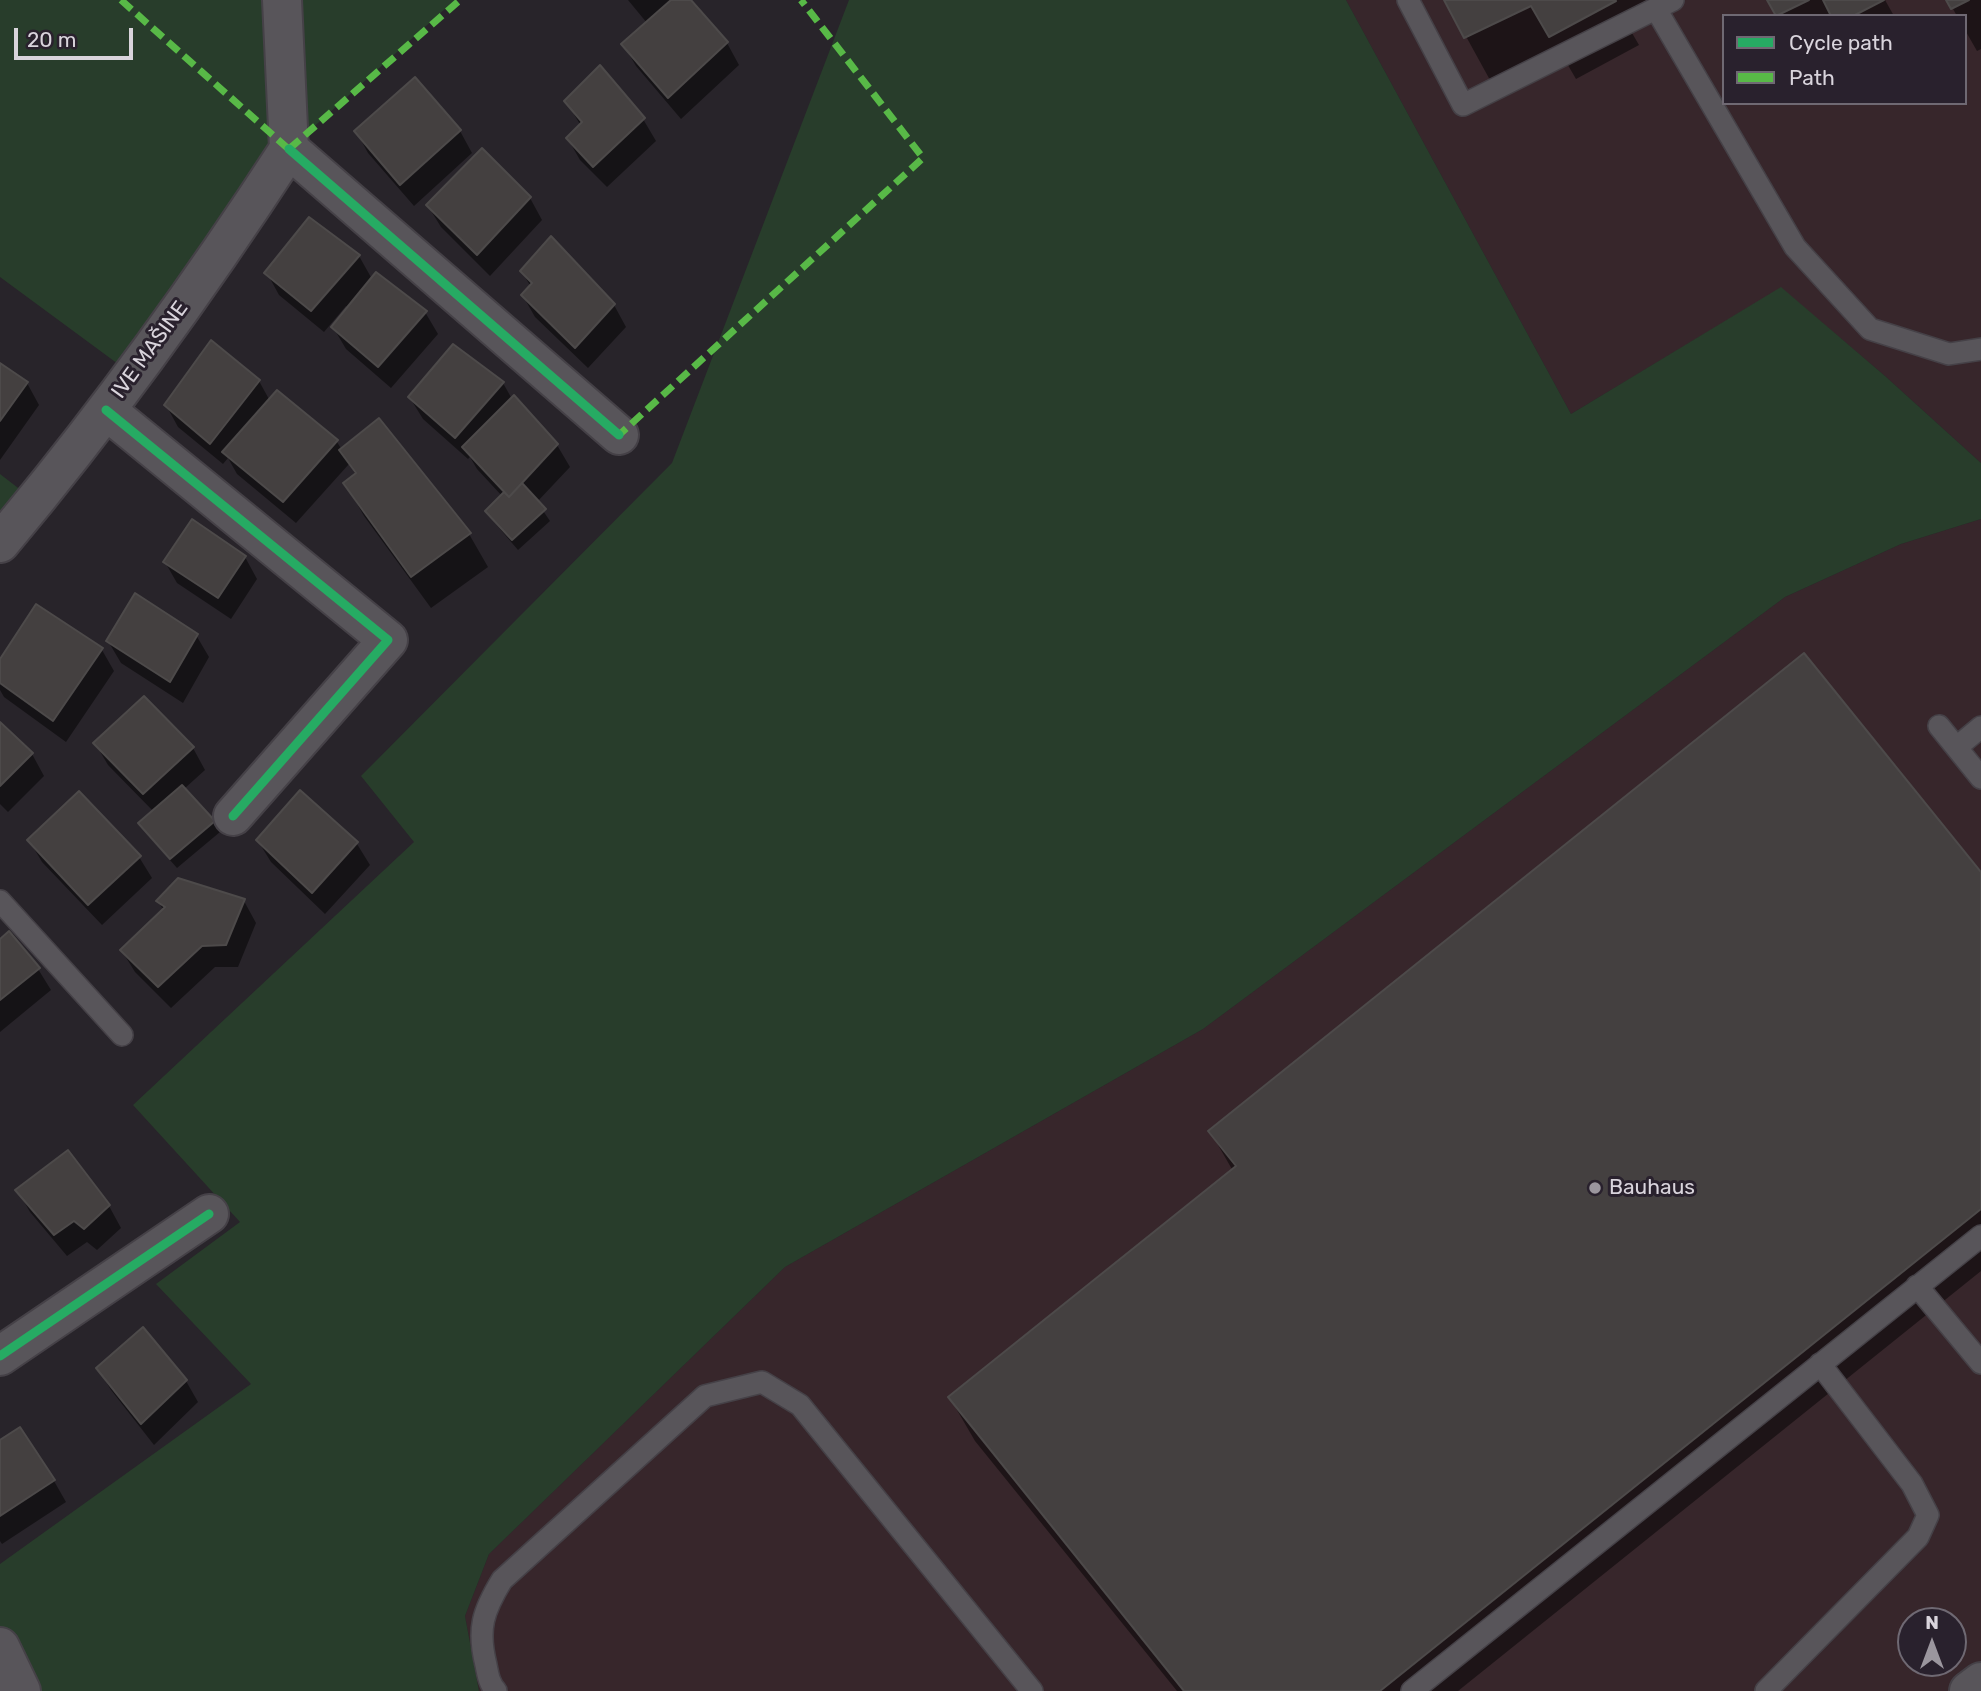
<!DOCTYPE html>
<html>
<head>
<meta charset="utf-8">
<style>
  body { margin:0 }
  #map { position:relative; width:1981px; height:1691px; overflow:hidden; background:#28242a; font-family:Rubik,sans-serif }
  canvas { display:block }
  .legend { position:absolute; left:1722px; top:14px; width:245px; height:91px; box-sizing:border-box; background:#29212d; border:2px solid #6f6973; margin:0; padding:9px 12px; list-style:none; font-size:21px; color:#d9d4dc }
  .legend li { display:flex; align-items:center; gap:14px; height:35px }
  .legend b { width:35px; border:2px solid #6f6973 }
  .north { position:absolute; left:1897px; top:1607px; width:70px; height:70px; box-sizing:border-box; background:#29212d; border:2px solid #6f6973; border-radius:50%; rotate:0deg; font-size:19px; font-weight:700; line-height:28px; text-align:center; color:#d9d4dc }
  .north::after { content:''; display:block; margin:auto; width:24px; height:32px; background:#9b969e; clip-path:polygon(50% 0,100% 100%,50% 72%,0 100%) }
  .scale { position:absolute; left:14px; top:28px; width:119px; height:32px; box-sizing:border-box; border:4px solid #d9d4dc; border-top:0; padding-left:9px; font-size:21px; line-height:24px; white-space:nowrap; color:#d9d4dc; -webkit-text-stroke:5px #29212d; paint-order:stroke }
</style>
</head>
<body>
<div id="map">
<canvas width="1981" height="1691"></canvas>
<ul class="legend">
<li><b style="height:9px;background:#26ab63"></b>Cycle path</li>
<li><b style="height:9px;background:#58b947"></b>Path</li>
</ul>
<div class="north">N</div>
<div class="scale">20 m</div>
</div>
<script>
const g = document.querySelector('canvas').getContext('2d');
g.lineJoin = 'round';
function fillPath(path, color) { g.fillStyle = color; g.fill(path, 'evenodd'); }
function strokePath(path, color, width, dash) { g.strokeStyle = color; g.lineWidth = width; g.lineCap = dash ? 'butt' : 'round'; g.setLineDash(dash || []); g.stroke(path); }
function label(font, color, halo, rows, align = 'center') {
  g.font = font + ' Rubik,sans-serif'; g.lineWidth = 6; g.setLineDash([]); g.textBaseline = 'middle'; g.strokeStyle = halo; g.fillStyle = color; for (const [text, x, y, turn = 0] of rows) {
    g.save(); g.translate(x, y); g.rotate((+turn || 0) * Math.PI / 180); g.textAlign = isNaN(turn) ? turn : align; if (halo) g.strokeText(text, 0, 0); g.fillText(text, 0, 0); g.restore();
  }
}
fillPath(new Path2D(`
  M 1346,0 L 1981,0 L 1981,463 L 1885,376 L 1781,288 L 1571,414 ZM 1724,16 L 1965,16 L 1965,103 L 1724,103 Z
  M 1981,519 L 1981,1691 L 479,1691 L 465,1616 L 489,1554 L 785,1267 L 1203,1029 L 1785,597 L 1901,544 ZM 1911,1621 L 1953,1621 L 1953,1663 L 1911,1663 Z`), '#37262b');
fillPath(new Path2D(`
  M 0,0 L 455,0 L 289,149 L 133,375 L 0,277 Z
  M 849,0 L 1346,0 L 1571,414 L 1781,287 L 1885,376 L 1981,463 L 1981,519 L 1901,544 L 1785,597 L 1203,1029 L 785,1267 L 489,1554 L 465,1616 L 479,1691 L 21,1691 L 0,1647 L 0,1564 L 251,1384 L 156,1284 L 240,1222 L 133,1105 L 414,842 L 361,776 L 672,463 Z
  M 0,474 L 35,501 L 0,543 Z`), '#283d2b');
fillPath(new Path2D(`
  M 628,0 L 688,0 L 727,43 L 739,65 L 681,119 L 636,66 L 623,44 L 647,23 Z
  M 1446,0 L 1647,0 L 1621,14 L 1639,45 L 1576,79 L 1558,48 L 1490,80 Z
  M 1769,0 L 1885,0 L 1894,16 L 1778,16 Z
  M 1948,0 L 1981,0 L 1981,49 L 1977,51 L 1965,30 L 1965,16 L 1957,16 Z
  M 415,80 L 460,131 L 472,153 L 414,206 L 368,153 L 356,131 Z
  M 566,101 L 643,119 L 656,141 L 607,187 L 580,160 L 568,139 L 581,126 Z
  M 482,151 L 530,198 L 542,220 L 490,276 L 441,227 L 428,206 Z
  M 359,256 L 372,279 L 425,312 L 438,334 L 391,388 L 346,349 L 333,327 L 349,309 L 346,306 L 324,332 L 279,295 L 267,273 Z
  M 522,272 L 614,305 L 626,327 L 588,368 L 535,317 L 523,296 L 531,287 Z
  M 454,346 L 503,383 L 512,399 L 557,445 L 570,467 L 537,502 L 550,521 L 518,550 L 494,522 L 488,512 L 502,496 L 477,469 L 470,457 L 468,459 L 423,419 L 410,398 Z
  M 0,365 L 27,383 L 39,405 L 0,460 Z
  M 259,381 L 270,401 L 277,392 L 337,442 L 342,450 L 469,534 L 488,567 L 431,608 L 364,516 L 345,483 L 356,475 L 349,464 L 296,523 L 237,474 L 228,458 L 223,464 L 178,427 L 166,405 Z
  M 245,557 L 257,579 L 231,619 L 177,583 L 165,562 Z
  M 196,635 L 209,657 L 183,703 L 121,663 L 108,641 Z
  M 102,650 L 114,671 L 66,742 L 4,697 L 0,690 L 0,663 Z
  M 144,698 L 193,748 L 205,770 L 184,789 L 214,822 L 220,832 L 177,868 L 147,834 L 141,824 L 154,812 L 108,765 L 95,743 Z
  M 0,724 L 32,754 L 44,776 L 8,812 L 0,804 Z
  M 300,793 L 357,844 L 370,865 L 325,914 L 271,862 L 258,841 Z
  M 29,840 L 139,857 L 152,878 L 102,925 L 42,862 Z
  M 1981,875 L 1981,1271 L 1458,1691 L 1177,1691 L 975,1441 L 950,1398 L 1233,1171 L 1210,1131 Z
  M 158,901 L 244,901 L 256,923 L 238,967 L 215,967 L 171,1008 L 135,972 L 122,951 L 164,911 Z
  M 0,941 L 38,969 L 51,990 L 0,1032 Z
  M 68,1153 L 109,1206 L 121,1228 L 97,1250 L 87,1242 L 67,1256 L 30,1212 L 18,1191 Z
  M 98,1369 L 186,1381 L 198,1402 L 154,1445 L 111,1390 Z
  M 0,1442 L 54,1481 L 66,1502 L 2,1544 L 0,1541 Z`), '#0007');
const building = new Path2D(`
  M 671,0 L 691,0 L 728,42 L 668,98 L 621,44 Z
  M 1444,0 L 1615,0 L 1616,1 L 1549,37 L 1531,6 L 1464,38 Z
  M 1767,0 L 1809,0 L 1776,16 Z
  M 1823,0 L 1884,0 L 1853,16 L 1831,16 Z
  M 1946,0 L 1969,0 L 1951,9 Z
  M 600,65 L 645,118 L 593,167 L 566,138 L 582,122 L 564,101 Z
  M 415,77 L 461,130 L 400,185 L 354,131 Z
  M 482,148 L 531,197 L 477,255 L 426,205 Z
  M 309,217 L 360,255 L 311,311 L 264,273 Z
  M 551,236 L 615,304 L 575,348 L 521,295 L 532,283 L 520,271 Z
  M 376,272 L 427,311 L 378,367 L 331,327 Z
  M 211,340 L 260,380 L 210,444 L 164,405 Z
  M 453,344 L 504,382 L 455,438 L 408,397 Z
  M 0,363 L 28,382 L 0,421 Z
  M 277,390 L 338,440 L 283,502 L 222,452 Z
  M 514,395 L 558,444 L 509,497 L 462,447 Z
  M 379,418 L 471,533 L 411,577 L 343,483 L 356,473 L 339,450 Z
  M 522,483 L 546,509 L 512,540 L 485,511 L 504,492 L 509,497 Z
  M 192,519 L 246,556 L 218,598 L 163,562 Z
  M 135,593 L 198,634 L 170,682 L 106,641 Z
  M 36,604 L 103,648 L 53,721 L 0,683 L 0,659 Z
  M 1804,653 L 1981,872 L 1981,1209 L 1380,1691 L 1184,1691 L 948,1397 L 1236,1166 L 1208,1131 Z
  M 144,696 L 194,747 L 143,794 L 93,743 Z
  M 0,722 L 33,753 L 0,786 Z
  M 182,785 L 215,821 L 170,859 L 138,823 Z
  M 300,790 L 358,842 L 312,893 L 256,840 Z
  M 79,791 L 141,856 L 88,905 L 27,840 Z
  M 178,878 L 245,899 L 226,945 L 202,946 L 158,987 L 120,950 L 165,907 L 156,901 Z
  M 9,931 L 40,968 L 0,1000 L 0,939 Z
  M 68,1150 L 110,1205 L 84,1229 L 74,1221 L 54,1235 L 15,1190 Z
  M 143,1327 L 187,1380 L 141,1424 L 96,1368 Z
  M 20,1427 L 55,1480 L 0,1516 L 0,1440 Z`);
fillPath(building, '#444040');
strokePath(building, '#4d4a4a', 2);
const lane = new Path2D(`
  M 1408,0 L 1463,105 L 1673,0
  M 1656,9 L 1795,247 L 1870,329 L 1949,354 L 1981,349
  M 1939,726 L 1981,778
  M 1957,747 L 1981,727
  M 0,901 L 122,1035
  M 1917,1286 L 1981,1363
  M 496,1691 C 489,1683 488,1675 486,1665 C 477,1629 483,1611 502,1580 L 705,1396 L 762,1382 L 800,1405 L 1032,1691
  M 1412,1691 L 1981,1236
  M 1766,1691 L 1918,1537 L 1928,1515 L 1912,1484 L 1820,1364`);
const street = new Path2D(`
  M 282,0 L 289,149
  M 289,149 L 619,435
  M 106,410 L 388,640 L 233,816
  M 0,543 C 105,418 200,286 289,149
  M 0,1356 L 209,1214
  M 0,1647 L 21,1691
  M 1969,1691 L 1981,1682`);
strokePath(lane, '#454147', 24);
strokePath(street, '#454147', 42);
strokePath(lane, '#58555a', 21);
strokePath(street, '#58555a', 38);
strokePath(new Path2D(`
  M 121,0 L 293,153
  M 289,149 L 460,0
  M 616,432 L 619,435 L 923,158 L 801,0`), '#58b947', 7, [14, 7]);
strokePath(new Path2D(`
  M 289,149 L 619,435
  M 106,410 L 388,640 L 233,816
  M 0,1356 L 209,1214`), '#26ab63', 9);
for (const [x, y, r, color] of [
  [1595,1188,7,"#9b969e"]
]) { const dot = new Path2D(); dot.arc(x, y, r, 0, 2 * Math.PI); g.fillStyle = color; g.fill(dot); strokePath(dot, '#29212d', 2.5); }
label('21px', '#d9d4dc', '#29212d', [
  ["IVE MAŠINE",150,350,-54]
]);
label('21px', '#d9d4dc', '#29212d', [
  ["Bauhaus",1609,1188]
], 'left');
</script>
</body>
</html>
